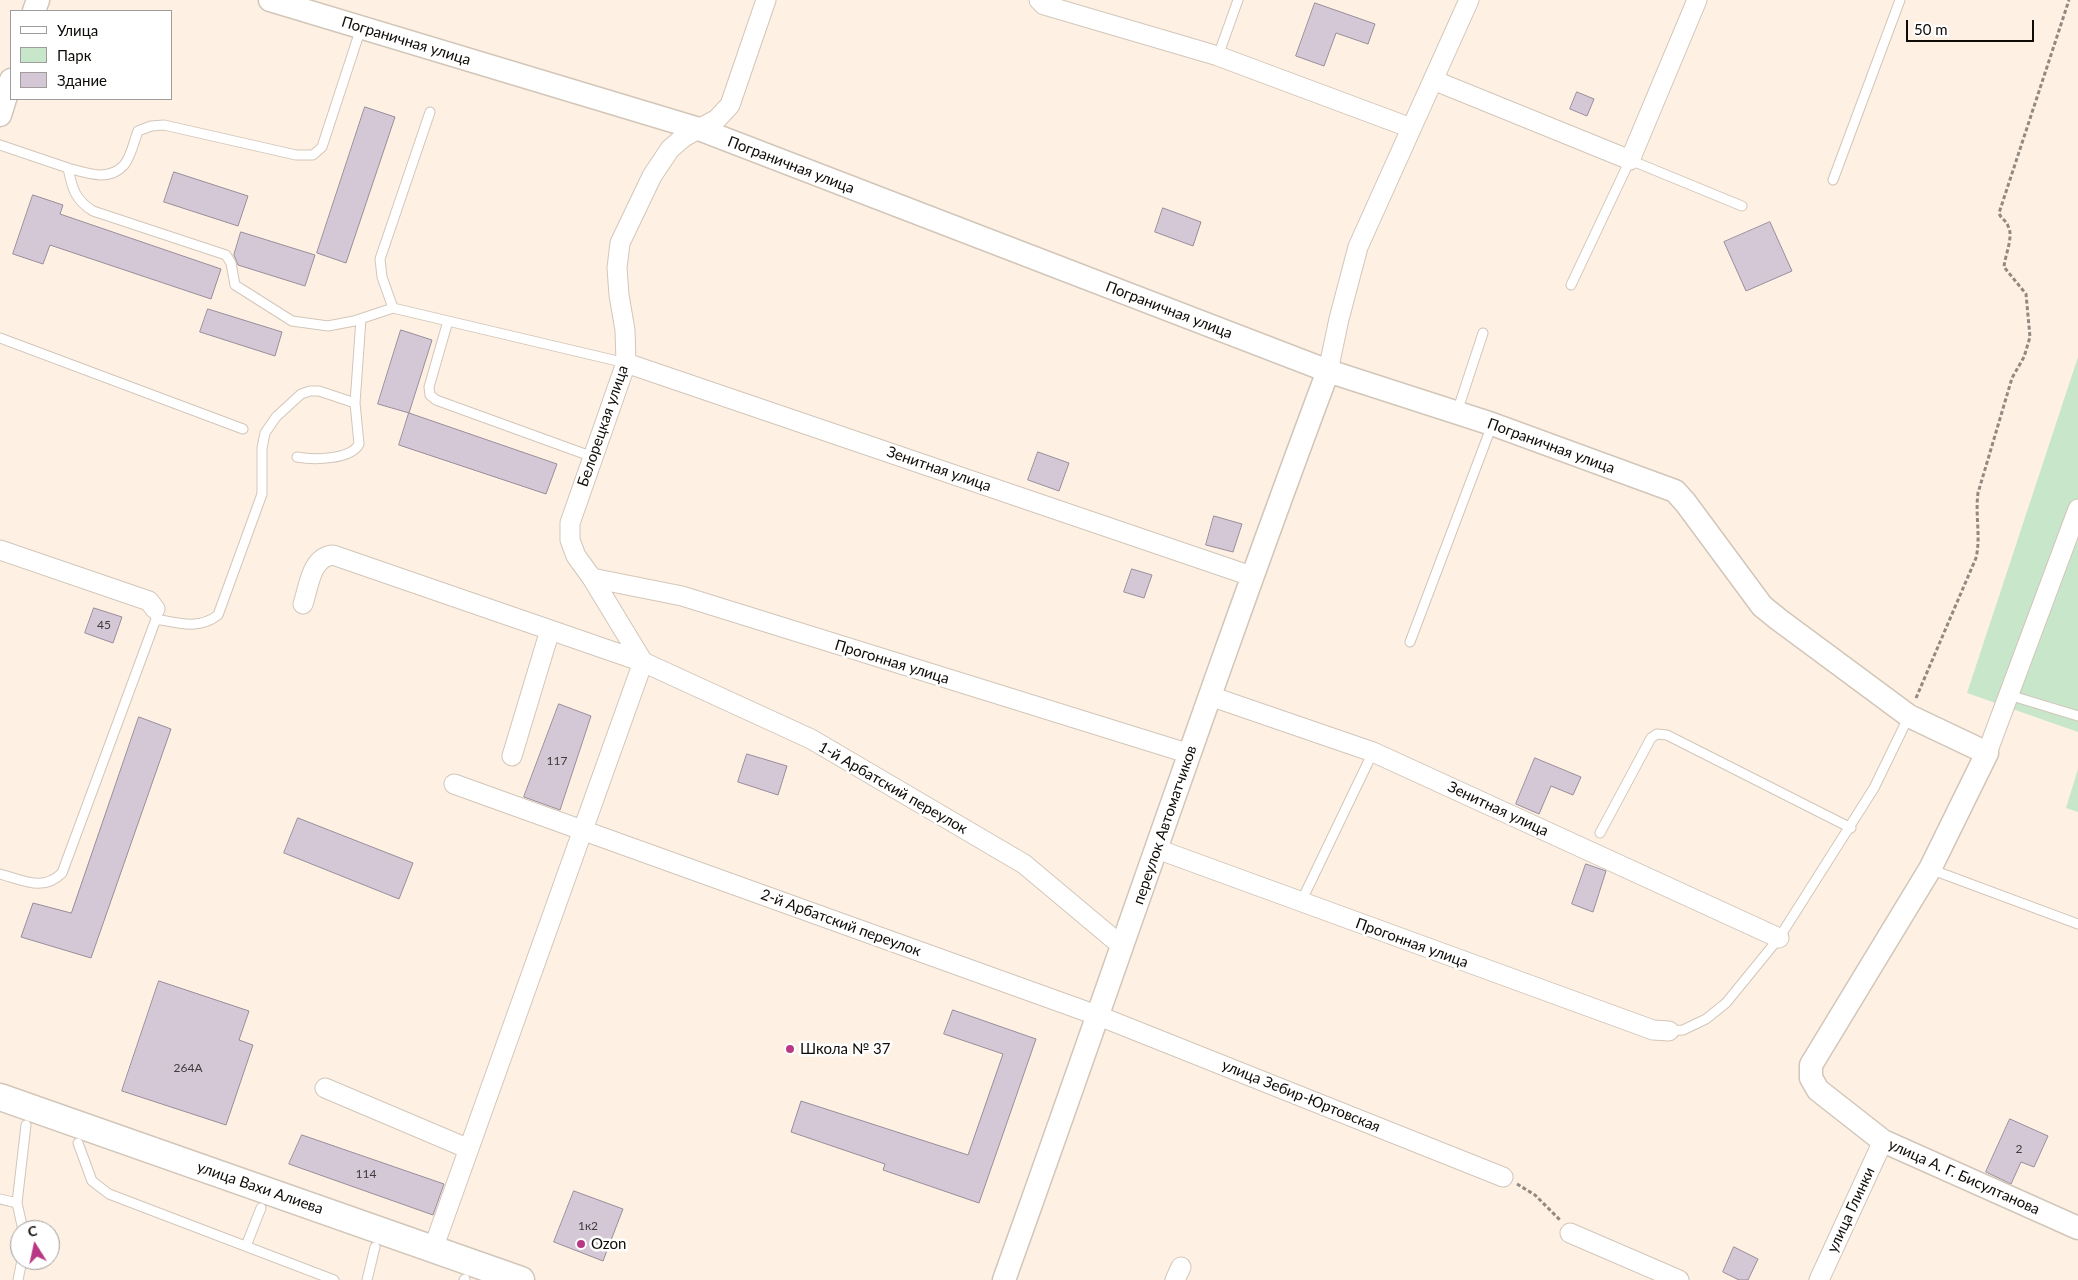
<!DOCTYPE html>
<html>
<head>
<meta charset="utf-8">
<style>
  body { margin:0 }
  #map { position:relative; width:2078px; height:1280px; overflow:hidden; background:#fef1e4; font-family:Lato,sans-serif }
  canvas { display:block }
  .legend { position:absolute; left:10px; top:10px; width:162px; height:90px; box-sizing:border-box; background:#fff; border:1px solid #9f9d9c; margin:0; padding:6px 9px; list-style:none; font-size:15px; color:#0f0b07 }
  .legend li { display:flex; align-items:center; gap:10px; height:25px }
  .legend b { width:25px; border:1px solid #9f9d9c }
  .north { position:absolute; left:10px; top:1220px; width:50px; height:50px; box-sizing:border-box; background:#fff; border:1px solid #9f9d9c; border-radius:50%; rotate:350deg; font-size:14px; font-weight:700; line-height:20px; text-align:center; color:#0f0b07 }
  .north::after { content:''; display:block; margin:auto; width:18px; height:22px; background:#b83885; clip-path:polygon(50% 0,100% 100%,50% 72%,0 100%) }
  .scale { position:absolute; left:1906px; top:20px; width:128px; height:22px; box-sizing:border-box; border:2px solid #0f0b07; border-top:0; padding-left:6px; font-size:15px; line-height:18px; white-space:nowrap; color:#0f0b07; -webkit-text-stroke:4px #fff; paint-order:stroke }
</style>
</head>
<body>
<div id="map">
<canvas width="2078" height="1280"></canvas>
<ul class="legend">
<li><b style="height:6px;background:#fff"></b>Улица</li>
<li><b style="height:14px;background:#c8e6ca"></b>Парк</li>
<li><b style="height:14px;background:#d4c8d6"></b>Здание</li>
</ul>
<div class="north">С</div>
<div class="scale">50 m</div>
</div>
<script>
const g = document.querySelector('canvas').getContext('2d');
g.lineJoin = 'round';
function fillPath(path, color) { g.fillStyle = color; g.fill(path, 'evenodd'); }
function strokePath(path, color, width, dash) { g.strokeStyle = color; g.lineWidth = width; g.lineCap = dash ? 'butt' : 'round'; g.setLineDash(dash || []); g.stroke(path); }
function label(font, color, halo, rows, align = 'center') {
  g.font = font + ' Lato,sans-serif'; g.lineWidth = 5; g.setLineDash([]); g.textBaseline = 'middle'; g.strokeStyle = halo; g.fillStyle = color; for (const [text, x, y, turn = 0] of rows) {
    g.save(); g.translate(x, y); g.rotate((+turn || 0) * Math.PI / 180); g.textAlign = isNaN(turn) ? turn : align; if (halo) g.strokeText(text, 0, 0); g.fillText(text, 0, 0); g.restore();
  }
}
fillPath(new Path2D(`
  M 2078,357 L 2078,732 L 1967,693 Z
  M 2078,769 L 2078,812 L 2066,808 Z`), '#c8e6ca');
const building = new Path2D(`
  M 1315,3 L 1375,24 L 1368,44 L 1336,33 L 1324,66 L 1296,56 Z
  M 1577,92 L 1594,99 L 1587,116 L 1570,109 Z
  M 365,107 L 395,117 L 346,263 L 317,253 Z
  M 174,172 L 248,196 L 238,226 L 164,202 Z
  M 33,195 L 63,205 L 60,214 L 221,269 L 211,299 L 50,245 L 43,264 L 13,254 Z
  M 1163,208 L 1201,222 L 1193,246 L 1155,232 Z
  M 1770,222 L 1792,271 L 1746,291 L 1724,242 Z
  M 241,232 L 315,255 L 305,286 L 238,265 L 234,255 Z
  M 208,309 L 282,332 L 275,356 L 200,332 Z
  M 401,330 L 432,340 L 409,413 L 378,404 Z
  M 409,413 L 557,464 L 546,494 L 399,445 Z
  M 1038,452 L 1069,463 L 1059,491 L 1028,480 Z
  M 1214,516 L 1242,524 L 1233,552 L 1206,545 Z
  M 1132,569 L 1152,575 L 1144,598 L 1124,592 Z
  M 94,608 L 122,617 L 113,643 L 85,633 Z
  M 559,704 L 591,716 L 560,810 L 524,797 Z
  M 139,717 L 171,729 L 91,958 L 21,937 L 33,903 L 71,913 Z
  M 747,754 L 787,766 L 778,795 L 738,782 Z
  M 1535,758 L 1581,777 L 1573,795 L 1551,786 L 1539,814 L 1516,804 Z
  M 298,818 L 413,863 L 399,899 L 284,853 Z
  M 1586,864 L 1606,871 L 1593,912 L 1572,904 Z
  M 159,981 L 249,1011 L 239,1040 L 253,1045 L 226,1125 L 122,1091 Z
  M 953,1010 L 1036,1039 L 979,1203 L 883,1170 L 885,1164 L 791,1132 L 801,1101 L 968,1155 L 1003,1054 L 944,1034 Z
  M 2010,1119 L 2048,1136 L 2034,1167 L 2021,1162 L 2011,1184 L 1986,1172 Z
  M 302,1135 L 444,1184 L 433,1215 L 289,1164 Z
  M 574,1191 L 623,1209 L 603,1261 L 554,1242 Z
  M 1734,1247 L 1758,1259 L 1748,1280 L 1739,1280 L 1723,1272 Z`);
fillPath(building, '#d4c8d6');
strokePath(building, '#988d9a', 1);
const service = new Path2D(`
  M 1218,56 L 1238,0
  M 430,112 L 380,259 L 382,277 L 393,308 L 626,363
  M 0,145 L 68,168 C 72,188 75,200 93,211 L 226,255 L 231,263 L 235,285 L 292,321 L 328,326 L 354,321 L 393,308
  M 68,168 C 86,173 109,182 124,165 C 131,157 134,141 138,131 L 151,126 L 164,125 L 296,155 L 313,155 L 322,147 L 361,28
  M 1833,180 L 1900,0
  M 1571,285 L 1630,160 L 1742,206
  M 448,321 L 429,387 L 430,395 L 436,400 L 593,457
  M 0,338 L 243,429
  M 1457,412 L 1483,333
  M 297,457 C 313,460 351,460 359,444 L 355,403
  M 156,619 C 178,623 199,630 218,615 L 262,494 L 262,448 L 265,433 L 276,417 L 301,394 L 310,391 L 319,391 L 355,403 L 361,319
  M 1410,642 L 1492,425
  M 2009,695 L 2078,716
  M 1600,833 L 1651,738 L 1657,734 L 1667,735 L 1851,828
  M 1930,869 L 2078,924
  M 0,874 C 23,880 43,892 62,873 L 156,619 L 155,614
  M 1301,902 L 1373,752
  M 1669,1031 L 1683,1030 L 1706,1019 L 1726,1003 L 1779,938 L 1874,788 L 1909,716
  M 78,1143 L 92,1181 L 109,1194 L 334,1280
  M 0,1199 L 17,1203
  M 23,1230 L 17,1203 L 26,1125
  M 246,1246 L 261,1208
  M 18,1280 L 22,1260
  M 367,1280 L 375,1247
  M 464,1280 L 465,1279`);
const minor = new Path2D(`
  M 1039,0 L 1044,5 L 1218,56 L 1411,128
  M 1433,80 L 1630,160 L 1697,0
  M 626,363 L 1251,576
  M 1328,371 L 1339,319 L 1358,247 L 1469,0
  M 0,550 L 149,601 L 155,609
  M 592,578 L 682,596 L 1190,754
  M 303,604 C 309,586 311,557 333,555 L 643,662 L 811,739 L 1024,864 L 1123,947
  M 643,662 L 592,578 L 576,556 L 570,540 L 570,523 L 626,363 L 625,330 L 619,295 L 617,268 L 620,243 L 652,176 L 670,149 L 684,137 L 717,119 L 730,105 L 766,0
  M 1210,696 L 1373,752 L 1779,938
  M 1987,753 L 2078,509
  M 512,756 L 550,630
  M 454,784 L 1099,1016 L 1503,1177
  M 1157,849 L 1653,1030 L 1669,1031
  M 325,1088 L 469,1149
  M 1570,1233 L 1679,1280
  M 433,1249 L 643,662
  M 1175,1280 L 1181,1267
  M 1819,1280 L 1883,1141`);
const tertiary = new Path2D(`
  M 270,0 L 699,129 L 1328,371 L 1492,424 L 1675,491 L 1685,502 L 1762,606 L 1778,619 L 1909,716 L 1987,753 L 1930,869 L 1811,1065 L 1811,1078 L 1818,1090 L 1883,1141 L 2078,1228
  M 34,11 L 38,0
  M 0,115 L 11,80
  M 1004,1280 C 1113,977 1215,672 1328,371`);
const secondary = new Path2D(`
  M 0,1097 L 521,1280`);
strokePath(service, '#d2c6b9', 11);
strokePath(minor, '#d2c6b9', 21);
strokePath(tertiary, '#d2c6b9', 25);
strokePath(secondary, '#d2c6b9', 29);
strokePath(new Path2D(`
  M 1916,698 L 1976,558 C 1981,537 1975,515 1978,493 L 2012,378 L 2024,357 L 2030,337 L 2026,294 L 2004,267 C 2005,255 2014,236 2008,226 C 2006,220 2001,219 1999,213 L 2069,0
  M 1517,1184 L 1535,1195 L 1560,1220`), '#928980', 3, [4, 2.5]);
strokePath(service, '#fff', 9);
strokePath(minor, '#fff', 19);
strokePath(tertiary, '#fff', 22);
strokePath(secondary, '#fff', 26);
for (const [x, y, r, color] of [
  [790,1049,5,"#b83885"],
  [581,1244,5,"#b83885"]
]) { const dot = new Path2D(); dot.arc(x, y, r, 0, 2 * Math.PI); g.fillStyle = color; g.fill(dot); strokePath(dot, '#fff', 2); }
label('12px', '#403a3b', null, [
  ["45",104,625],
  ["117",557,761],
  ["264А",188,1068],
  ["2",2019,1149],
  ["114",366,1174],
  ["1к2",588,1226]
]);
label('15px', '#0f0b07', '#fff', [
  ["Пограничная улица",406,41,17],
  ["Пограничная улица",791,165,21],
  ["Пограничная улица",1169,310,21],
  ["Белорецкая улица",603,426,-71],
  ["Пограничная улица",1551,446,20],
  ["Зенитная улица",939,469,19],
  ["Прогонная улица",892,662,17],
  ["1-й Арбатский переулок",893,788,30],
  ["Зенитная улица",1498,809,25],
  ["переулок Автоматчиков",1165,825,-71],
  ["2-й Арбатский переулок",841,923,20],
  ["Прогонная улица",1412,943,20],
  ["улица Зебир-Юртовская",1301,1096,22],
  ["улица А. Г. Бисултанова",1964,1177,24],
  ["улица Вахи Алиева",260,1188,19],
  ["улица Глинки",1851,1210,-65]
]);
label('15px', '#0f0b07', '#fff', [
  ["Школа № 37",800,1049],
  ["Ozon",591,1244]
], 'left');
</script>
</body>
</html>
